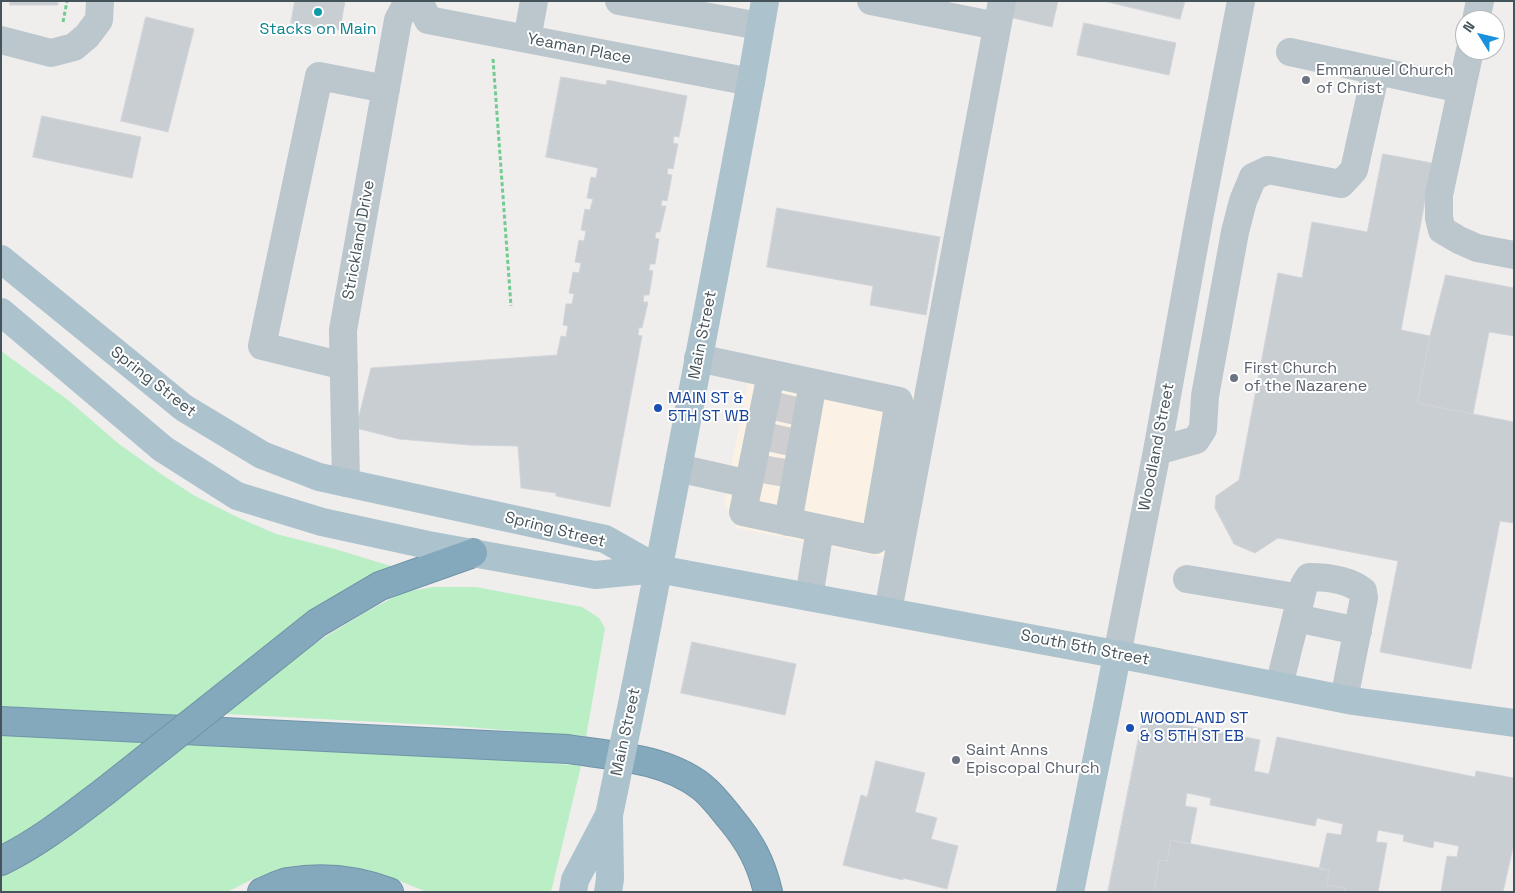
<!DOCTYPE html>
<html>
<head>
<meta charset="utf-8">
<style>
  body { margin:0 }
  #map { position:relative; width:1515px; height:893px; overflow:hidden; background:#f0eded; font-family:"Space Grotesk",sans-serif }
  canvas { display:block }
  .frame { position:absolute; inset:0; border:2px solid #45545a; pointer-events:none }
  .north { position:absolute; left:1455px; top:10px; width:50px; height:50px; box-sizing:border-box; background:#fff; border:1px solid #b5bbbd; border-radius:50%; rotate:306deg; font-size:14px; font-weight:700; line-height:20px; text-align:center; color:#45545a }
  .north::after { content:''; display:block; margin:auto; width:18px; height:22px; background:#1991dd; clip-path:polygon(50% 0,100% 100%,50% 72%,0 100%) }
</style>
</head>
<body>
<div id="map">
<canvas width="1515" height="893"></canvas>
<div class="frame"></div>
<div class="north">N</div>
</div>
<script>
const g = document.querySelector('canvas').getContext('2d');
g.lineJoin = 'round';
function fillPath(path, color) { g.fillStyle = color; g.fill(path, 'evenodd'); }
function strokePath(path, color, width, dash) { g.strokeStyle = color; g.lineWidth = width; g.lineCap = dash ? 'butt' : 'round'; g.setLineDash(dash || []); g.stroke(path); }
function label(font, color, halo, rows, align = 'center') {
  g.font = font + ' "Space Grotesk",sans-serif'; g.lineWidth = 4; g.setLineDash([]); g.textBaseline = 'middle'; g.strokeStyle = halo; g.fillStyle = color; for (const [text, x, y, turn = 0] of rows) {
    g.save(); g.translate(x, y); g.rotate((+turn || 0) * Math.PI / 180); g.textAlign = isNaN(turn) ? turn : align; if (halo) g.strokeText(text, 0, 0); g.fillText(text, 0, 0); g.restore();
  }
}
fillPath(new Path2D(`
  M 753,357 L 917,394 L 887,558 L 737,528 L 724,502 Z`), '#fbf1e5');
fillPath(new Path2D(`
  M 1,351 L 68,400 L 119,444 L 164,476 L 195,496 L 237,517 L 276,534 L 335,549 L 394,567 L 356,584 L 323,603 L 175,718 L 1,706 Z
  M 433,587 L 476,587 L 582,607 L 599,618 L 605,628 L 586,737 L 455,726 L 226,714 L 269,678 L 311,646 L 364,613 L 404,592 Z
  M 1,733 L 148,740 L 53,816 L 1,848 Z
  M 194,738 L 404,750 L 581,766 L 551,892 L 427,892 L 390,877 L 358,870 L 333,866 L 298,865 L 253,879 L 227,892 L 1,892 L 1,876 L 19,869 L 62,842 Z`), '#baeec5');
const building = new Path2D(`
  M 10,1 L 58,1 L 58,5 L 10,5 Z
  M 295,1 L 345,1 L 340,30 L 291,23 Z
  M 1013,1 L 1058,1 L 1052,27 L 1009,17 Z
  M 1104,1 L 1185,1 L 1180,19 Z
  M 146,17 L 194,29 L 168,132 L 121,121 Z
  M 1084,23 L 1176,43 L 1169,75 L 1077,55 Z
  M 561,77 L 606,85 L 607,80 L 687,96 L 679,137 L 674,136 L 673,143 L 678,144 L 673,169 L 668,168 L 667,174 L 672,175 L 667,201 L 662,200 L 661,206 L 666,206 L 660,232 L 656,232 L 655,238 L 659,239 L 655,264 L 650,264 L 649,270 L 653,271 L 649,295 L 644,295 L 643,302 L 648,302 L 642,328 L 639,327 L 638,335 L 642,336 L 610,507 L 556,496 L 556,493 L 521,488 L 518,446 L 469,445 L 399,439 L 356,428 L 371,368 L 557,355 L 561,336 L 566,337 L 568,326 L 563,325 L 566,304 L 572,304 L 574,294 L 569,293 L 573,272 L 579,273 L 581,263 L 575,262 L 579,240 L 584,241 L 586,231 L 581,230 L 585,209 L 590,210 L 593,199 L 587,198 L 591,177 L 596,178 L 598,168 L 546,157 Z
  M 42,116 L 141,137 L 132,178 L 33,157 Z
  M 1383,154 L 1432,163 L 1401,330 L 1430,336 L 1417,403 L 1514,422 L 1514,523 L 1500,521 L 1471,669 L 1380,652 L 1398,561 L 1278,538 L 1255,553 L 1234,544 L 1215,508 L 1216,496 L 1239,480 L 1278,273 L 1302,278 L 1312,222 L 1367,232 Z
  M 777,208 L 940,237 L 926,315 L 870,305 L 873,286 L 767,267 Z
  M 1446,275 L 1514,288 L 1514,336 L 1489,332 L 1473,414 L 1417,403 L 1430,336 Z
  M 692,642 L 796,664 L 785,715 L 681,693 Z
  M 1143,717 L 1260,740 L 1254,771 L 1269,774 L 1277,737 L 1475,777 L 1476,771 L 1514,778 L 1514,843 L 1503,892 L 1441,892 L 1447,856 L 1457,857 L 1459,846 L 1434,841 L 1433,848 L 1403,841 L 1404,835 L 1378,830 L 1376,842 L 1387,843 L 1378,892 L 1344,892 L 1345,888 L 1327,885 L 1329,870 L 1319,869 L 1327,833 L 1341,835 L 1343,824 L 1317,818 L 1315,826 L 1210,805 L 1211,798 L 1187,793 L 1185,806 L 1197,808 L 1190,844 L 1171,840 L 1167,861 L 1159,860 L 1154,892 L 1108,892 Z
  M 876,761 L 925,773 L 915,812 L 937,818 L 931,839 L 958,846 L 947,889 L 903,878 L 903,880 L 843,865 L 861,795 L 867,797 Z
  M 1171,840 L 1329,870 L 1327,885 L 1345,888 L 1344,892 L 1154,892 L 1159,860 L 1167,861 Z`);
fillPath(building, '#c9ced2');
strokePath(building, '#d1d4d9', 1);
strokePath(new Path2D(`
  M 774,406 L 796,411
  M 768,437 L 791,442
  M 762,469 L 785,473`), '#ceced0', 28, [28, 14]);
const highway = new Path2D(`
  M 258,670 L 317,623 L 380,586 L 473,553
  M 1,721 L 568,749 C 613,756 665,758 702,787 C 713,796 722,808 730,818 C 750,842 761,862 768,892
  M 1,861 C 38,843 71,817 104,792
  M 262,892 C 270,889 279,884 288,882 C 322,876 357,880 389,892`);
strokePath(highway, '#6f94a8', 30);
strokePath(new Path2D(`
  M 63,22 L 67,1
  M 493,59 L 511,306`), '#72cc90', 3, [4, 2.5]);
strokePath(new Path2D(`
  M 419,1 L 428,20 L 751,82
  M 619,1 L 760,26
  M 871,1 L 997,26
  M 1476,20 L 1480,1
  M 527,39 L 534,1
  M 1,40 L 51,53 L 74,47 L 87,36 L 99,20 L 100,1
  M 1470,50 L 1439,195 L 1439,218 L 1442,230 L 1459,240 L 1477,248 L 1514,255
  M 1290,52 L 1461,89
  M 698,358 L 899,401 L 875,540 L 743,512 L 771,374
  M 344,366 L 262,346 L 319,76 L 386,89
  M 1157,451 L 1196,440 L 1203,429 L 1205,396 L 1235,232 L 1243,201 L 1253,177 L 1268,170 L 1341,184 L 1354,170 L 1376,71
  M 678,468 L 749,484
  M 346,483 L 343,330 L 398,20 L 408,1
  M 788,522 L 813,383
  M 1187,579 L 1301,598
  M 809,597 L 820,529
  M 888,611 L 1002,1
  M 1296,618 L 1358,631
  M 1117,655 L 1157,451 L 1199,219 L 1241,1
  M 1279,686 L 1304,585 L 1309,577 C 1326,577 1349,580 1363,591 L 1364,598 L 1344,699`), '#bbc7cc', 28);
strokePath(new Path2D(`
  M 1,259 L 184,408 L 262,455 L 319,477 L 605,539 L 658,569
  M 1,312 L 163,449 L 237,496 L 322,522 L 428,545 L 595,575 L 658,569 L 1142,659 L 1353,701 L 1514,723
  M 635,689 L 678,468 L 751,82 L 765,1
  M 573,892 L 575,880 L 609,815
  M 608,892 L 610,879 L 609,819
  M 1070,892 L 1109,697 L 1117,655`), '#acc2cc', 28);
strokePath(highway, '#84a9bc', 28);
const highwayBridge = new Path2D(`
  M 104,792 L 258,670`);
strokePath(highwayBridge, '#6f94a8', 30, []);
strokePath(new Path2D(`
  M 609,815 L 635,689`), '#acc2cc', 28);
strokePath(highwayBridge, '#84a9bc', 28);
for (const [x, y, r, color] of [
  [318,12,5,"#0f9aa8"],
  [1306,80,5,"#6b7280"],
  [1234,378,5,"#6b7280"],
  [658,408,5,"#1a4fb4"],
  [1130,728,5,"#1a4fb4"],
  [956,760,5,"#6b7280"]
]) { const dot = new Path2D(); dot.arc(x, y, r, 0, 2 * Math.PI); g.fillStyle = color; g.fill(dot); strokePath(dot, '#fff', 2); }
label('16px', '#0d838f', '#fff', [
  ["Stacks on Main",318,30]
]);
label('16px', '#45545a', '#fff', [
  ["Yeaman Place",579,49,11],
  ["Strickland Drive",359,240,-80],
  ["Main Street",703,335,-79],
  ["Spring Street",153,382,38],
  ["Woodland Street",1157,447,-79],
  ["Spring Street",555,530,14],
  ["South 5th Street",1085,648,11],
  ["Main Street",626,732,-78]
]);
label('16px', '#5b616d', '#fff', [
  ["Emmanuel Church",1316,71],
  ["of Christ",1316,89],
  ["First Church",1244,369],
  ["of the Nazarene",1244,387],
  ["Saint Anns",966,751],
  ["Episcopal Church",966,769]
], 'left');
label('16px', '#164399', '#fff', [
  ["MAIN ST &",668,399],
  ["5TH ST WB",668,417],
  ["WOODLAND ST",1140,719],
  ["& S 5TH ST EB",1140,737]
], 'left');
</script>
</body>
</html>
